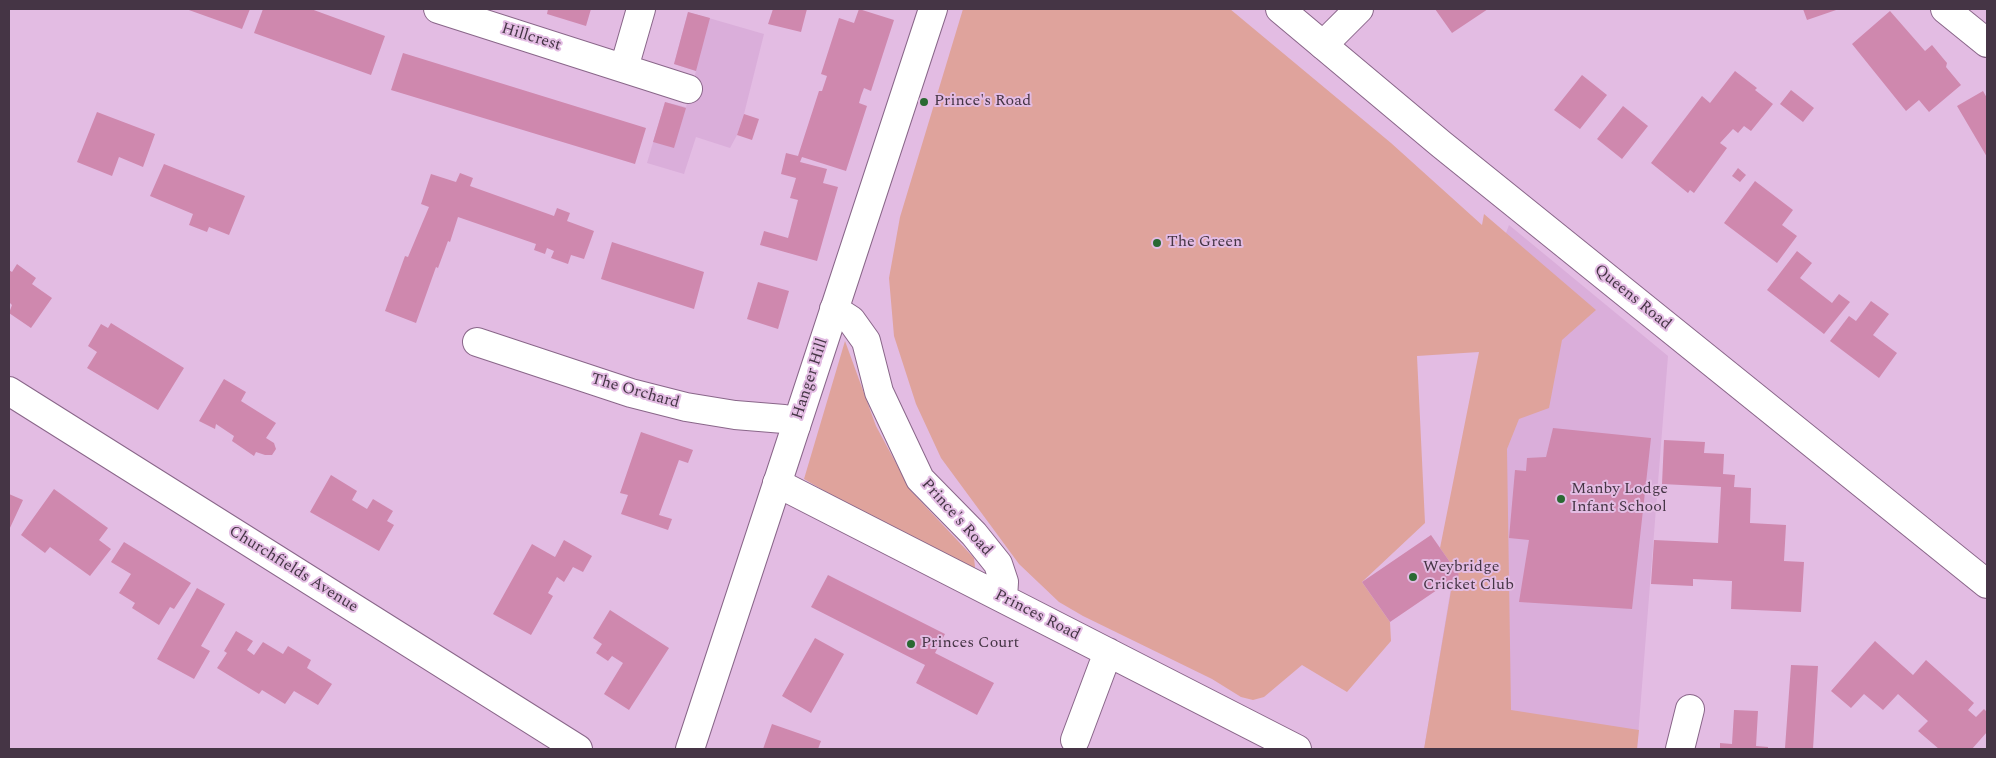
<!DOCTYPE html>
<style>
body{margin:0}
#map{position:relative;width:1996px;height:758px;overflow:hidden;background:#e3bce3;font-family:Spectral,serif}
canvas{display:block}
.frame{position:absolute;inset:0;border:10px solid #453545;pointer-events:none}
</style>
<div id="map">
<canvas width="1996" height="758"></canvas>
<div class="frame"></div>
</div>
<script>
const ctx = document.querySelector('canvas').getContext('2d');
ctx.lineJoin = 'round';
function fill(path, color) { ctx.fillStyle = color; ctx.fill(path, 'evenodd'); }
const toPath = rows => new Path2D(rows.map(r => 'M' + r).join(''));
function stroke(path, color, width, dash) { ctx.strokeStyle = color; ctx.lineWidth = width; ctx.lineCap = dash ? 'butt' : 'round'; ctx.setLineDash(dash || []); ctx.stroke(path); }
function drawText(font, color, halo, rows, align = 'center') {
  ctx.font = font + ' Spectral,serif'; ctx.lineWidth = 4; ctx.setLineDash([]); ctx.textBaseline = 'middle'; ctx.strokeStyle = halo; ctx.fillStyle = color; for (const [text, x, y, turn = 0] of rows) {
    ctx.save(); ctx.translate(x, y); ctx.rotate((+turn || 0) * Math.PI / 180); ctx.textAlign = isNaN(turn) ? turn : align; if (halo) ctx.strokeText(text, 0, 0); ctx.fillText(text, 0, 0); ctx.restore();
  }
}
const built = toPath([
 [688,12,764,34,744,114,737,135,730,148,696,137,684,174,647,163,665,102,686,107,696,71,674,64],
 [1509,225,1668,356,1637,749,1424,749,1479,420,1506,233]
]);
const green = toPath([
 [963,9,1230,9,1391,143,1482,225,1484,214,1596,310,1562,340,1549,408,1519,419,1507,449,1511,710,1639,730,1637,749,1424,749,1453,579,1459,575,1440,548,1479,352,1417,356,1425,523,1362,582,1390,622,1391,641,1347,692,1302,665,1264,697,1253,700,1241,697,1212,679,1083,616,1059,602,1019,564,941,458,916,404,894,336,889,278,900,217],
 [845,341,876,426,911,491,974,558,975,567,971,572,962,572,804,479]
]);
const building = toPath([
 [186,9,250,9,242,29],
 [263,9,311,9,385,36,371,75,254,33],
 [548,9,591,9,586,26,547,14],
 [773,9,807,9,801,32,768,24],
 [859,9,894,20,871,91,864,88,861,96,859,103,867,106,846,171,802,157,800,162,827,169,823,183,838,187,817,261,760,245,764,231,788,238,798,200,790,198,796,178,781,174,786,153,798,156,819,91,822,91,827,76,821,74,839,18,854,23],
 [1435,9,1488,9,1452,33],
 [1803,9,1839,9,1807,20],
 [1890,11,1925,51,1932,45,1947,63,1946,67,1961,85,1929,112,1919,100,1906,111,1852,44],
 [688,12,710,18,696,71,674,64],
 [403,53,646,128,635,164,391,90],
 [1735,71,1757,88,1755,90,1773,104,1751,131,1744,126,1738,133,1733,129,1720,143,1727,148,1694,193,1690,190,1688,193,1651,163,1702,96,1710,103],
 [1582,75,1607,95,1580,129,1554,110],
 [1791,90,1814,108,1803,122,1780,104],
 [1983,91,1987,98,1987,157,1957,106],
 [665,102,686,108,674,148,653,142],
 [1623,106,1648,126,1622,159,1597,139],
 [97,112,155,134,143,167,119,157,112,176,77,162],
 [744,114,759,119,752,140,737,135],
 [164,164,245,196,229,235,209,227,207,232,189,225,193,214,150,196],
 [1738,168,1746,175,1740,182,1732,176],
 [460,173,473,178,470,186,554,216,557,208,570,213,567,221,594,231,584,259,571,255,568,264,551,258,554,251,547,248,545,254,534,250,536,244,458,217,450,242,448,241,438,268,436,267,416,323,385,311,405,256,408,257,429,207,421,204,431,174,456,182],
 [1755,181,1793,210,1782,225,1797,236,1777,263,1724,223],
 [612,242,704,272,694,309,601,279],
 [1797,251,1812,263,1800,278,1832,303,1839,294,1850,302,1824,334,1767,290],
 [17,264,36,278,32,284,52,298,31,328,9,313,12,305,9,302,9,270,12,272],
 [758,282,789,291,778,329,747,319],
 [1871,301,1889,314,1873,335,1897,353,1879,378,1830,341,1849,316,1856,321],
 [111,323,184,368,158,410,87,368,97,352,88,346,101,324,108,328],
 [224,379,246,392,241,401,276,423,266,438,274,443,276,449,272,455,265,455,256,452,254,456,232,441,234,436,216,424,215,429,199,421],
 [1553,428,1651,438,1632,609,1519,602,1529,540,1509,538,1515,470,1526,471,1527,458,1546,457],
 [641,432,693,450,688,463,679,460,659,515,672,519,668,530,621,514,628,495,620,493],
 [1664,440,1705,442,1704,453,1724,454,1723,474,1735,475,1734,487,1751,488,1750,523,1786,525,1784,561,1804,562,1801,612,1731,609,1732,581,1693,579,1693,586,1651,584,1654,540,1718,543,1721,487,1662,484],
 [331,475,357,491,352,500,367,509,373,499,393,511,387,521,394,525,379,551,310,512],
 [54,489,108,528,99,540,111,549,90,576,50,547,45,553,21,535],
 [9,494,23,500,9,530],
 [1431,535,1459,575,1390,622,1362,582],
 [564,540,592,556,583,572,573,567,564,582,557,577,548,593,553,596,531,635,493,614,532,544,555,557],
 [124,542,191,583,174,609,170,607,159,625,132,608,135,603,119,593,131,574,111,562],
 [828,575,945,634,935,653,994,683,977,715,916,683,925,665,811,607],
 [197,588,225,604,201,646,210,651,194,679,157,659],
 [610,610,669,648,629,710,604,694,623,663,612,656,608,661,596,653,602,644,593,638],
 [236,631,253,641,247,650,254,655,263,642,283,654,288,646,311,660,307,668,332,684,318,705,294,691,285,704,262,690,259,694,217,668,227,653,224,651],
 [815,638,844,654,811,713,782,696],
 [1875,641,1913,675,1926,660,1974,703,1968,710,1976,717,1984,709,1987,712,1987,732,1972,749,1939,749,1918,731,1928,721,1898,694,1883,710,1864,694,1851,708,1831,691],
 [1791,665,1818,666,1813,749,1785,748],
 [1734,710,1758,711,1756,746,1768,747,1768,749,1720,749,1720,743,1732,744],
 [772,724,821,741,818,749,763,749]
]);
const street = toPath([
 [438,9,688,89],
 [1945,9,1987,43],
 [1323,45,1359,9],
 [624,68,641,9],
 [834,309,851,320,866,341,879,392,920,479,974,534,998,564,1004,582,1003,598],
 [477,342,631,393,686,407,735,415,784,419,796,426],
 [9,391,578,749],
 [777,483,1297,749],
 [1075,740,1108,652],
 [1680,749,1690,709]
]);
const secondary = toPath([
 [690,749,933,9]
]);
const primary = toPath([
 [1280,9,1441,144,1987,584]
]);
const markers = [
 [924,102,5,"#296932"],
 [1157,243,5,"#296932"],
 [1561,499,5,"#296932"],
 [1413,577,5,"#296932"],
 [911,644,5,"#296932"]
];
const streetNames = [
 ["Hillcrest",531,38,17],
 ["Queens Road",1632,298,39],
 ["Hanger Hill",811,379,-72],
 ["The Orchard",635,392,16],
 ["Prince's Road",956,518,48],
 ["Churchfields Avenue",293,570,32],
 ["Princes Road",1037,616,27]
];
const poiNames = [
 ["Prince's Road",934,102],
 ["The Green",1167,243],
 ["Manby Lodge",1571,490],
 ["Infant School",1571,508],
 ["Weybridge",1423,568],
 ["Cricket Club",1423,586],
 ["Princes Court",921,644]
];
fill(built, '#daaeda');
fill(green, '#dfa39c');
fill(building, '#cf88ae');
stroke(street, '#896689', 30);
stroke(secondary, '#896689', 30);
stroke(primary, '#896689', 30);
stroke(street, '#fff', 28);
stroke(secondary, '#fff', 28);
stroke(primary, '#fff', 28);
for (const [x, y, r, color] of markers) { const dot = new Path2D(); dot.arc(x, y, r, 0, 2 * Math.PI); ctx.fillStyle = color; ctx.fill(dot); stroke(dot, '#e3bce3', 2); }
drawText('16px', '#453545', '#e3bce3', streetNames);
drawText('16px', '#453545', '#e3bce3', poiNames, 'left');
</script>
